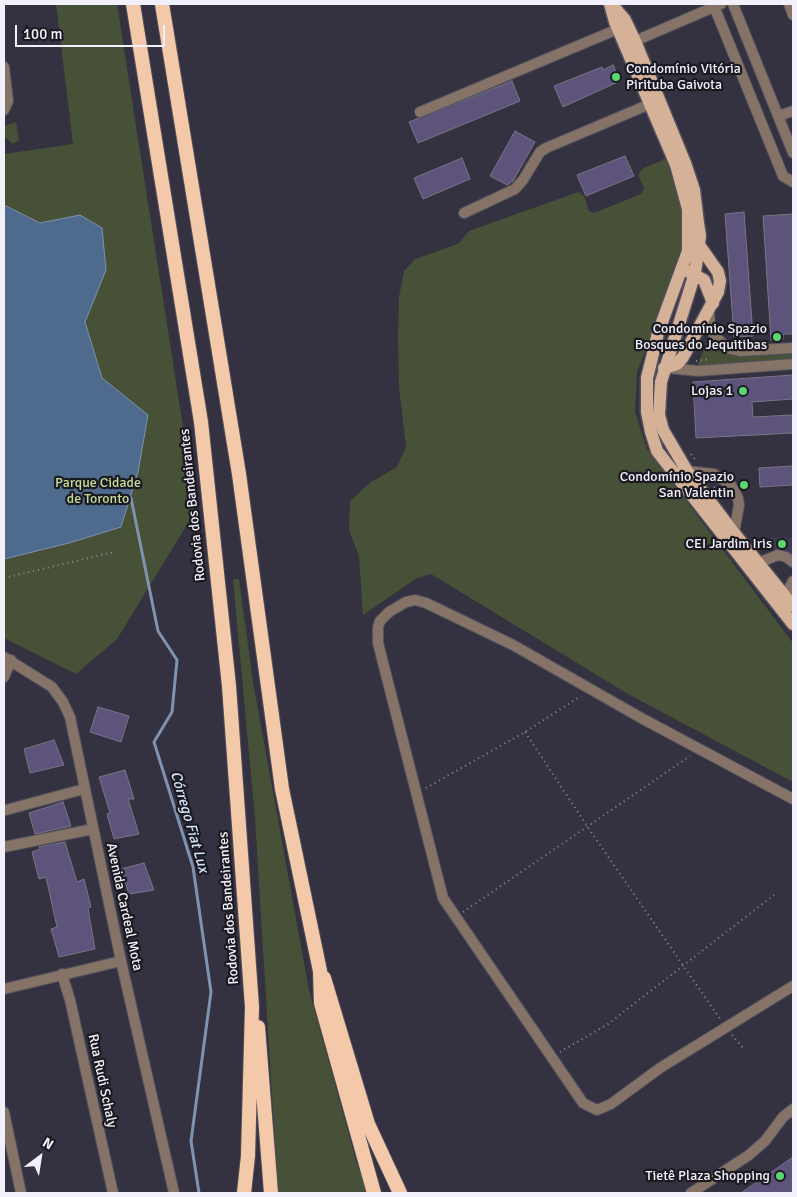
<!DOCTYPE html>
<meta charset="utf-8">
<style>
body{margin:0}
#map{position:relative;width:797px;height:1197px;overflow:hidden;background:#343140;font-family:Signika,sans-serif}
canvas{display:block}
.frame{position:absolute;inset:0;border:5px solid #f2f0fa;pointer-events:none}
.north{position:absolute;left:15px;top:1132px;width:50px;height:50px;-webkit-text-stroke:4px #1c1a21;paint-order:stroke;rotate:31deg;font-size:14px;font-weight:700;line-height:20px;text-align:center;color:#f2f0fa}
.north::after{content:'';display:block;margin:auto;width:18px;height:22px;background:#f2f0fa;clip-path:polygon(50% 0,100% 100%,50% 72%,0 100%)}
.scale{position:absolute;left:15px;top:25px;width:150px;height:22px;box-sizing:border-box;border:2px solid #f2f0fa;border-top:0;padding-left:6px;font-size:15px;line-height:18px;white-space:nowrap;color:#f2f0fa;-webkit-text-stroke:4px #1c1a21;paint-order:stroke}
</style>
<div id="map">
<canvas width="797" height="1197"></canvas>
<div class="frame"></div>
<div class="north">N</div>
<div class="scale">100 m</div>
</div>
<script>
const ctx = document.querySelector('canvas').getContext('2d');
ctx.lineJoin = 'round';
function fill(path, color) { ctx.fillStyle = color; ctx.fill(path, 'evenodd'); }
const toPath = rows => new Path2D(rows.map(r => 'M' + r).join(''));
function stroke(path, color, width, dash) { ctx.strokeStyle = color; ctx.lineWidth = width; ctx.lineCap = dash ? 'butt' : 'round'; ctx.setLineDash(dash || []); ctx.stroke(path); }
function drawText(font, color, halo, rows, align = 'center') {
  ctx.font = font + ' Signika,sans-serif'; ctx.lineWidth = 4.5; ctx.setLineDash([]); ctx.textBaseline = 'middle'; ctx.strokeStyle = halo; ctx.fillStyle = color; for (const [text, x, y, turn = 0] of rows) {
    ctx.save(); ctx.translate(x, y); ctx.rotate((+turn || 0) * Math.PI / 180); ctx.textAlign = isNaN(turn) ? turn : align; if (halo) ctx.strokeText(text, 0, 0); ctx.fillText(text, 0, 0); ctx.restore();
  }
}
const built = toPath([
 [793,537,793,556,786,551,775,550,768,538]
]);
const green = toPath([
 [56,4,117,4,196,510,117,639,76,674,4,638,4,154,73,144],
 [16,122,19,140,13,144,4,136,4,126],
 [667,158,673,164,686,234,680,260,637,372,635,412,647,449,793,643,793,782,628,694,431,574,417,578,363,615,359,556,349,530,350,501,371,482,397,467,406,447,399,387,398,338,399,297,404,271,415,259,458,244,469,231,578,192,584,196,589,211,594,213,641,194,644,188,638,175,642,169],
 [710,335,716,346,730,354,793,351,793,359,697,366],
 [233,579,239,579,253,682,309,990,356,1161,368,1193,278,1193,255,819]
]);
const water = toPath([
 [4,205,40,223,80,215,102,228,106,270,85,322,102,378,148,415,138,472,121,527,69,543,4,559,4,205]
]);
const stream = toPath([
 [131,498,158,631,177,660,172,712,154,742,193,867,211,992,191,1141,199,1193]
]);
const building = toPath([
 [613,65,620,81,563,107,554,86,602,67,603,70,613,65],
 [512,81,520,101,418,143,409,122,512,81],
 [515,131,535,142,513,181,507,185,490,176,515,131],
 [625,156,634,176,586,196,577,175,625,156],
 [462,158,470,179,423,199,414,178,462,158],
 [744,212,753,336,734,337,725,214,744,212],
 [793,214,793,334,783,334,783,339,771,340,763,216,793,214],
 [793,375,793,399,752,402,753,417,793,415,793,433,696,438,693,382,793,375],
 [793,466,793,485,760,487,759,468,793,466],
 [98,707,129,716,121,742,90,732,98,707],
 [54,740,64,765,30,773,24,749,54,740],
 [125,770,134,799,128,799,139,834,114,839,107,814,110,813,99,777,125,770],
 [63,802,71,826,35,834,29,813,63,802],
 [65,842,77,882,84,879,91,907,88,908,95,949,59,957,51,929,57,927,46,877,39,879,32,852,40,849,39,847,65,842],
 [144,863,154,890,129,894,121,869,144,863],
 [793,1157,793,1193,741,1193,793,1157]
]);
const path = toPath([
 [696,361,711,359],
 [691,454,697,462],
 [714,487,720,495],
 [4,578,114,552],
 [525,732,587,826,720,1019],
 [426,788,525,732,581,696],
 [463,912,690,756],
 [732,1035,743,1048],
 [560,1052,608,1024,774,895]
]);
const minor = toPath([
 [733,4,793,153],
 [789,4,793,15],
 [714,6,783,176,793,182],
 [627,40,635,41,721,4],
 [4,67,8,101,4,110],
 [420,112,618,29],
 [778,116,793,111],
 [464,213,515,189,523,180,540,152,546,148,650,104],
 [709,313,710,326,714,335,727,348,741,351,793,348],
 [667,368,698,371,793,364],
 [687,471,714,474,731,485,738,498,739,505,734,533],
 [758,563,778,555,786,557,793,562],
 [785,596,793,581],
 [4,657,52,687,63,702,70,717,121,961,174,1193],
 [4,677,11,660],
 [793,799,643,719,513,645,426,603,415,600,406,602,389,612,380,621,378,627,378,643,443,898,583,1103,597,1110,611,1104,660,1068,793,986],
 [6,810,84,789],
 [4,847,93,829],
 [62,974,70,1000,113,1193],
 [4,989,121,961],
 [4,1112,21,1193],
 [691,1193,749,1155,765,1141,783,1117,793,1109]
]);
const major = toPath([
 [610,4,615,22,676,165,688,209,688,251,658,333,647,378,647,412,651,432,657,451,793,624],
 [613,6,625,20,635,41,685,163,694,190,698,223,700,236,695,273,661,382,659,415,663,430,687,471,734,533,793,606],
 [687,271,704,280,713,303],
 [664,368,677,364,683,357,718,292,720,281,718,272,699,245]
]);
const highway = toPath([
 [133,4,201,422,229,686,252,1007,248,1156,244,1193],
 [162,4,239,474,282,789,320,971,321,1003,374,1193],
 [324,978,368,1124,400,1193],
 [258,1027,271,1193]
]);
const markers = [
 [616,77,5,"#5bd56e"],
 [777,337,5,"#5bd56e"],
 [743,391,5,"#5bd56e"],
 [744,485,5,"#5bd56e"],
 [782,544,5,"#5bd56e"],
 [780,1176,5,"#5bd56e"]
];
const poiNames = [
 ["Condomínio Vitória",626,69,"left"],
 ["Pirituba Gaivota",626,85,"left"],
 ["Condomínio Spazio",767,329],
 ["Bosques do Jequitibas",767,345],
 ["Lojas 1",733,391],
 ["Condomínio Spazio",734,477],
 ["San Valentin",734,493],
 ["CEI Jardim Iris",772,544],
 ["Tietê Plaza Shopping",770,1176]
];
const parkNames = [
 ["Parque Cidade",98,483],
 ["de Toronto",98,499]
];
const streetNames = [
 ["Rodovia dos Bandeirantes",193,505,-96],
 ["Avenida Cardeal Mota",124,907,78],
 ["Rodovia dos Bandeirantes",229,908,-94],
 ["Rua Rudi Schaly",102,1081,78]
];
const waterNames = [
 ["Córrego Fiat Lux",189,822,74]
];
fill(built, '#3e3a4f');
fill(green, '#475137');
fill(water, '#4e6a8d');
stroke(water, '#7f92ae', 1);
stroke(stream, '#7f92ae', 3);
fill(building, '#5d537b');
stroke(building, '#787586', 1);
stroke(minor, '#52505e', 12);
stroke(major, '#52505e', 15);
stroke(highway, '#52505e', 16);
stroke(path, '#908e9a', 2, [1, 4]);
stroke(minor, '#847366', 10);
stroke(major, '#d5b197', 12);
stroke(highway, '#f4c9aa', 14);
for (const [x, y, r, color] of markers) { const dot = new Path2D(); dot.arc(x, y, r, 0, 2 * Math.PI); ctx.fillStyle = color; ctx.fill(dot); stroke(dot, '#1c1a21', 2); }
drawText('14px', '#f2f0fa', '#1c1a21', poiNames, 'right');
drawText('14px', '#c3dd99', '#1c1a21', parkNames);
drawText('14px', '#f2f0fa', '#1c1a21', streetNames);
drawText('italic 15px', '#d0e3fa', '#1c1a21', waterNames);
</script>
